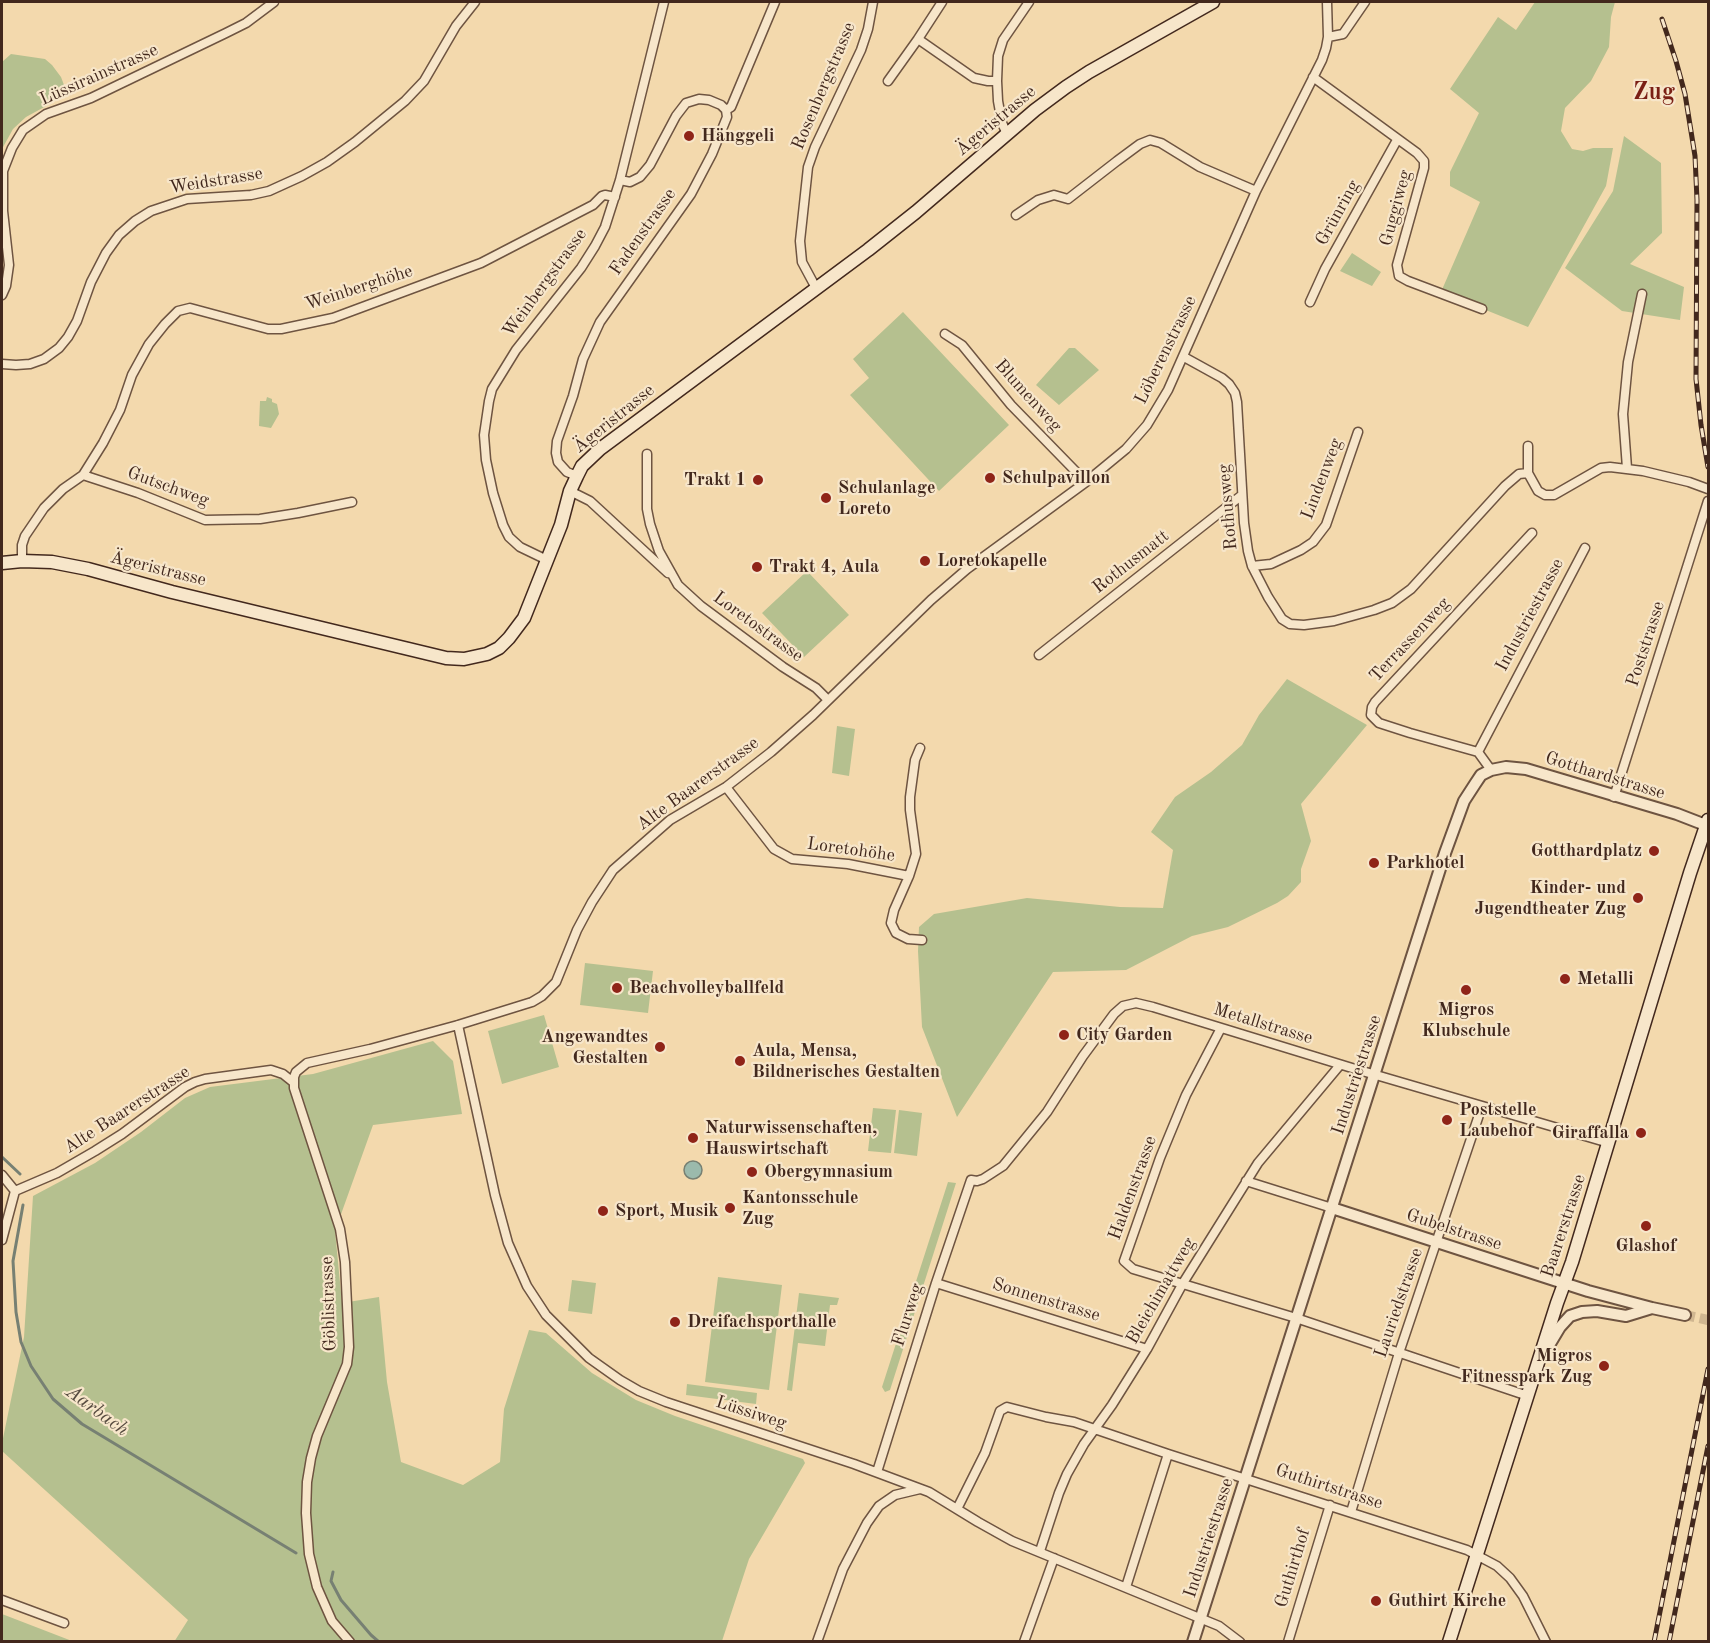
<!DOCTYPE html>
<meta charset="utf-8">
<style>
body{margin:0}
#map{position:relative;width:1710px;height:1643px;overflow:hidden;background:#f3d9ad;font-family:"Old Standard TT",serif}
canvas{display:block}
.frame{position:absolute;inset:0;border:3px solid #42281d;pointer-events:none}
</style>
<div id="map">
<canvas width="1710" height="1643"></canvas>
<div class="frame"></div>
</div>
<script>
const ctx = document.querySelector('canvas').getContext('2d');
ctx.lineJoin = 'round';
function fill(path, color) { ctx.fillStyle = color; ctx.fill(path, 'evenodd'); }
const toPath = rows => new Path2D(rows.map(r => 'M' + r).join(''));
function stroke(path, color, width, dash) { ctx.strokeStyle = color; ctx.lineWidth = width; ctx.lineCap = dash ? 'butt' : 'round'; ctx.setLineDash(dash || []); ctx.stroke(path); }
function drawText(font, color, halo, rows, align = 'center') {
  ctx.font = font + ' "Old Standard TT",serif'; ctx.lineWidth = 4.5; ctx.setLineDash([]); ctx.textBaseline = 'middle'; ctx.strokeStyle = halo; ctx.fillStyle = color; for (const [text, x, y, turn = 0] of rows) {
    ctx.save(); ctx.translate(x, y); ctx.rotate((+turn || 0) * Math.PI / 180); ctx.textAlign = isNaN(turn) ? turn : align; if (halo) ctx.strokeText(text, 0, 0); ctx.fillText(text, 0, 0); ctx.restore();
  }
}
const green = toPath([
 [1535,2,1615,2,1611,17,1609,47,1591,81,1565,108,1561,131,1572,149,1583,151,1593,148,1613,148,1606,186,1528,327,1441,292,1480,202,1450,186,1450,172,1479,113,1450,89,1498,17,1516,30],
 [11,54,45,59,52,65,61,77,67,93,55,98,48,105,26,117,13,129,2,149,2,62],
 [1624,136,1661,163,1662,233,1630,264,1684,287,1680,320,1622,311,1565,268,1613,191],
 [1352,253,1381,272,1372,286,1340,271],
 [903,312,1009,425,939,491,850,395,869,378,853,359],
 [1069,348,1075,348,1099,370,1059,405,1036,385],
 [267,397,272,399,272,402,277,404,279,414,271,428,259,426,260,401,266,401],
 [807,571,849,615,804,657,762,613],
 [1287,679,1367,725,1301,804,1311,841,1301,869,1301,882,1288,896,1277,903,1228,927,1192,936,1126,970,1053,972,957,1117,922,1027,918,951,919,927,934,914,1027,898,1120,907,1163,908,1173,850,1151,832,1175,797,1211,772,1242,745,1259,715],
 [837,726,855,729,849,776,832,773],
 [585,963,653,971,648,1013,580,1005],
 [544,1015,559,1067,502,1084,488,1031],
 [433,1041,453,1061,462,1114,373,1125,335,1231,342,1303,379,1297,387,1382,401,1462,463,1485,500,1462,504,1409,529,1330,546,1333,592,1373,636,1400,675,1416,803,1459,805,1463,749,1559,722,1641,174,1642,188,1620,2,1451,2,1443,24,1337,33,1196,95,1163,141,1132,185,1098,210,1087,313,1074],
 [873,1108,896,1110,891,1153,868,1151],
 [899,1110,922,1113,917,1156,894,1153],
 [948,1182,956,1183,890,1390,885,1392,882,1387],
 [718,1277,782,1285,769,1390,705,1382],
 [572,1280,596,1283,592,1314,568,1311],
 [799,1293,839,1298,837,1305,830,1305,825,1346,798,1343,792,1391,787,1390],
 [687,1384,757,1393,756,1404,686,1395],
 [2,1614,72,1641,2,1641]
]);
const water = toPath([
 '684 1170a9 9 0 1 1 18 0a9 9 0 1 1-18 0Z'
]);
const stream = toPath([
 [2,1157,20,1174],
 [23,1205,13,1261,16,1312,21,1342,31,1366,53,1399,82,1424,296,1553],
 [333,1572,331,1581,341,1600,371,1635,379,1642]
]);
const tertiaryTunnel = toPath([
 [1685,1315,1708,1320]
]);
const minor = toPath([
 [1328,37,1343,34,1365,2],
 [918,39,942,2],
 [1313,77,1417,153,1424,161,1424,168,1397,265,1399,276,1408,281,1482,309],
 [888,81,918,39,974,78,988,81,997,81],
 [1007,134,1002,123,998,101,997,81,998,56,1003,40,1029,2],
 [620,180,630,182,640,177,650,165,676,116,686,103,699,99,709,100,721,105,726,110],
 [1016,215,1038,200,1054,195,1068,199,1117,161,1140,144,1150,140,1161,143,1200,167,1256,191],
 [816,288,802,262,800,241,808,167,815,147,861,50,868,29,873,2],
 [2,295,6,286,9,265,3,211,3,171,12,148,23,130,46,114,91,98,226,33,246,23,274,2],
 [1310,302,1325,269,1397,140],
 [945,334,962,345,1011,405,1086,482],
 [1184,357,1222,378,1229,384,1235,393,1237,402,1244,523,1248,551,1252,566,1268,597,1282,619,1290,624,1304,625,1334,621,1374,610,1392,603,1411,589,1505,486,1519,474,1528,473],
 [2,364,16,365,30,364,44,359,59,348,68,337,77,321,91,282,106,253,119,235,135,221,151,211,187,199,251,195,269,191,302,176,327,162,355,142,405,101,424,81,456,26,475,2],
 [1528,446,1528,473,1538,491,1545,495,1554,495,1601,468,1610,467,1643,471,1689,482,1708,489],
 [647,454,647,509,650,524,659,551,678,585,701,606,783,667,816,688,828,700],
 [1627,468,1623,414,1628,362,1642,294],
 [83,475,138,493,205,520,260,519,298,513,352,502],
 [577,476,567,472,558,462,556,453,557,441,573,396,583,359,600,322,691,194,712,154,727,117,726,110,731,107,775,2],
 [570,491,590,501,668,573],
 [547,560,520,547,509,537,503,525,493,493,486,460,484,435,489,401,492,389,516,350,581,268,595,246,605,227,620,180,664,2],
 [22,561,22,545,25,536,44,508,63,489,83,475,103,443,120,410,132,375,149,344,165,324,178,311,190,308,268,329,281,329,333,318,481,263,593,205,602,196,605,195,615,197],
 [1252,566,1271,564,1301,550,1313,542,1326,525,1358,432],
 [1039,655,1242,495],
 [920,748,915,760,910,797,910,810,916,854,909,876,894,910,891,923,896,933,908,939,922,940],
 [1478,752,1410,733,1379,723,1371,715,1372,707,1375,702,1532,533],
 [1491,770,1478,752,1585,548],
 [726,787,774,849,792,859,848,864,909,876],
 [1614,797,1708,501],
 [458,1025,495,1195,508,1243,527,1286,546,1315,589,1358,620,1380,639,1391,666,1402,854,1464,929,1492,978,1522,1012,1541,1219,1626,1240,1642],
 [1221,1028,1186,1095,1160,1158,1124,1261,1133,1269,1296,1318,1528,1396],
 [2,1175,15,1191],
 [1246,1181,1332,1208],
 [15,1191,57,1173,95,1151,122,1134,185,1087,195,1082,205,1079,271,1070,283,1074,293,1082],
 [2,1240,15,1191],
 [936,1283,1147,1349],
 [877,1472,936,1283,971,1180,977,1181,983,1179,1003,1166,1047,1112,1083,1056,1114,1014,1123,1006,1136,1003,1153,1007,1352,1068,1609,1143],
 [957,1509,985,1453,1000,1411,1007,1407,1046,1417,1074,1422,1168,1454,1467,1550,1497,1566,1510,1578,1523,1596,1546,1642],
 [1351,1512,1399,1353,1482,1106],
 [1040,1551,1059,1493,1067,1474,1084,1444,1112,1405,1147,1349,1183,1283,1258,1163,1340,1065],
 [1126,1587,1168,1454],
 [2,1600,64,1623],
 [350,1642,332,1621,317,1587,309,1554,306,1513,307,1482,311,1458,317,1436,347,1364,349,1347,345,1262,340,1229,294,1088,294,1077,296,1072,307,1063,370,1049,458,1025,532,1002,542,996,556,982,577,930,592,902,613,870,670,820,726,787,771,752,813,715,931,600,967,569,1086,482,1126,449,1147,425,1168,390,1256,191,1322,60,1326,48,1328,37,1327,2],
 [817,1642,843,1569,867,1523,879,1506,895,1495,920,1489],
 [1024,1642,1054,1558],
 [1288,1642,1330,1505]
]);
const tertiary = toPath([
 [1332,1208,1588,1291,1652,1308,1685,1315],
 [1545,1352,1560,1327,1570,1316,1582,1312,1597,1311,1626,1316,1652,1308],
 [1193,1642,1445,853,1464,801,1475,784,1481,775,1491,770,1506,767,1526,769,1677,814,1708,826]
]);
const secondary = toPath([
 [2,563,22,561,52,562,88,569,172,592,446,658,464,659,487,654,499,648,509,638,524,618,561,525,570,491,577,476,582,466,600,449,868,250,916,212,1035,110,1066,87,1089,72,1213,2],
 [1449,1642,1557,1303,1572,1262,1690,873,1708,820]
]);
const rail = toPath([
 [1662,19,1676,61,1685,94,1695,156,1697,200,1696,379,1701,425,1708,467],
 [1654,1642,1708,1369],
 [1669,1642,1708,1446]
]);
const markers = [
 [689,136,6,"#8f2418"],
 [990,478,6,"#8f2418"],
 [758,480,6,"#8f2418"],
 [826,498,6,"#8f2418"],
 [925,561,6,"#8f2418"],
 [757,567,6,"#8f2418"],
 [1654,851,6,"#8f2418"],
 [1374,863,6,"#8f2418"],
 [1638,898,6,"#8f2418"],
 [1565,979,6,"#8f2418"],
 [617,988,6,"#8f2418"],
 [1466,990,6,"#8f2418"],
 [1064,1035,6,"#8f2418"],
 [660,1047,6,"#8f2418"],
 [740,1061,6,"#8f2418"],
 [1447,1120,6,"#8f2418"],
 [1641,1133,6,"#8f2418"],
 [693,1138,6,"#8f2418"],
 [752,1172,6,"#8f2418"],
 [730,1208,6,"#8f2418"],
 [603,1211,6,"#8f2418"],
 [1646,1226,6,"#8f2418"],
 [675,1322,6,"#8f2418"],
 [1604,1366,6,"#8f2418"],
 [1376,1601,6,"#8f2418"]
];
const streetNames = [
 ["Lüssirainstrasse",99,75,-24],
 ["Rosenbergstrasse",824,86,-67],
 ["Ägeristrasse",996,121,-40],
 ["Weidstrasse",216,181,-9],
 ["Guggiweg",1396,208,-75],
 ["Grünring",1338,213,-61],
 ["Fadenstrasse",643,232,-55],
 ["Weinbergstrasse",545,283,-54],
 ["Weinberghöhe",359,288,-18],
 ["Löberenstrasse",1166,350,-64],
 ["Blumenweg",1028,396,48],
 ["Ägeristrasse",614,419,-39],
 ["Lindenweg",1322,479,-69],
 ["Gutschweg",168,487,20],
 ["Rothusweg",1228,507,-95],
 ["Rothusmatt",1131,562,-38],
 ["Ägeristrasse",158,569,14],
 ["Industriestrasse",1530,615,-62],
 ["Loretostrasse",758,627,36],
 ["Terrassenweg",1410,640,-47],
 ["Poststrasse",1646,644,-72],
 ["Gotthardstrasse",1605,776,17],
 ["Alte Baarerstrasse",698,784,-36],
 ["Loretohöhe",851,850,8],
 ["Metallstrasse",1263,1024,17],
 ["Industriestrasse",1357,1075,-72],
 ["Alte Baarerstrasse",127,1110,-33],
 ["Haldenstrasse",1133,1188,-70],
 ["Baarerstrasse",1564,1226,-72],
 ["Gubelstrasse",1454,1230,18],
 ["Bleichimattweg",1161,1291,-60],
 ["Sonnenstrasse",1046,1300,17],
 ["Lauriedstrasse",1399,1303,-71],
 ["Göblistrasse",329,1304,-92],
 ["Flurweg",908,1315,-72],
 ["Lüssiweg",751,1413,18],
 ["Guthirtstrasse",1329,1487,18],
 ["Industriestrasse",1209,1538,-72],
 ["Guthirthof",1293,1568,-73]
];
const poiNames = [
 ["Hänggeli",701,136],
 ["Schulpavillon",1002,478],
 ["Trakt 1",746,480,"right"],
 ["Schulanlage",838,488],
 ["Loreto",838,509],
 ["Loretokapelle",937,561],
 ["Trakt 4, Aula",769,567],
 ["Gotthardplatz",1642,851,"right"],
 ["Parkhotel",1386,863],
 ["Kinder- und",1626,888,"right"],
 ["Jugendtheater Zug",1626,909,"right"],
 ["Metalli",1577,979],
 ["Beachvolleyballfeld",629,988],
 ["Migros",1466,1010,"center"],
 ["Klubschule",1466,1031,"center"],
 ["City Garden",1076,1035],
 ["Angewandtes",648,1037,"right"],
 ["Gestalten",648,1058,"right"],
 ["Aula, Mensa,",752,1051],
 ["Bildnerisches Gestalten",752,1072],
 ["Poststelle",1459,1110],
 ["Laubehof",1459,1131],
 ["Naturwissenschaften,",705,1128],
 ["Hauswirtschaft",705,1149],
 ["Giraffalla",1629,1133,"right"],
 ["Obergymnasium",764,1172],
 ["Kantonsschule",742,1198],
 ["Zug",742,1219],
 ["Sport, Musik",615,1211],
 ["Glashof",1646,1246,"center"],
 ["Dreifachsporthalle",687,1322],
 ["Migros",1592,1356,"right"],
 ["Fitnesspark Zug",1592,1377,"right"],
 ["Guthirt Kirche",1388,1601]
];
const waterNames = [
 ["Aarbach",97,1411,36]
];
const districtNames = [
 ["Zug",1654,93]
];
fill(green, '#b5c08f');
fill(water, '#9bbaac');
stroke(water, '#778073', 1.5);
stroke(stream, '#778073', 3);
stroke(tertiaryTunnel, '#d0b690', 10, [10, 5]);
stroke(minor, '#6e5441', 11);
stroke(tertiary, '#6e5441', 14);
stroke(secondary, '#42281d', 15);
stroke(minor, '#f7e6ca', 8);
stroke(tertiary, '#f7e6ca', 10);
stroke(secondary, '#f7e6ca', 12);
stroke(rail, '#42281d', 5);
stroke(rail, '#f7e6ca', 3, [9]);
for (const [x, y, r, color] of markers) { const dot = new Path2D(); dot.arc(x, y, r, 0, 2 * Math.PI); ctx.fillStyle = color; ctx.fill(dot); stroke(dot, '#f7e6ca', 2); }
drawText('18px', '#42281d', '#f7e6ca', streetNames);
drawText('bold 18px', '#42281d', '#f7e6ca', poiNames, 'left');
drawText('italic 20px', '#584c41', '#f7e6ca', waterNames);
drawText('bold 24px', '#7a1f14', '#f7e6ca', districtNames);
</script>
